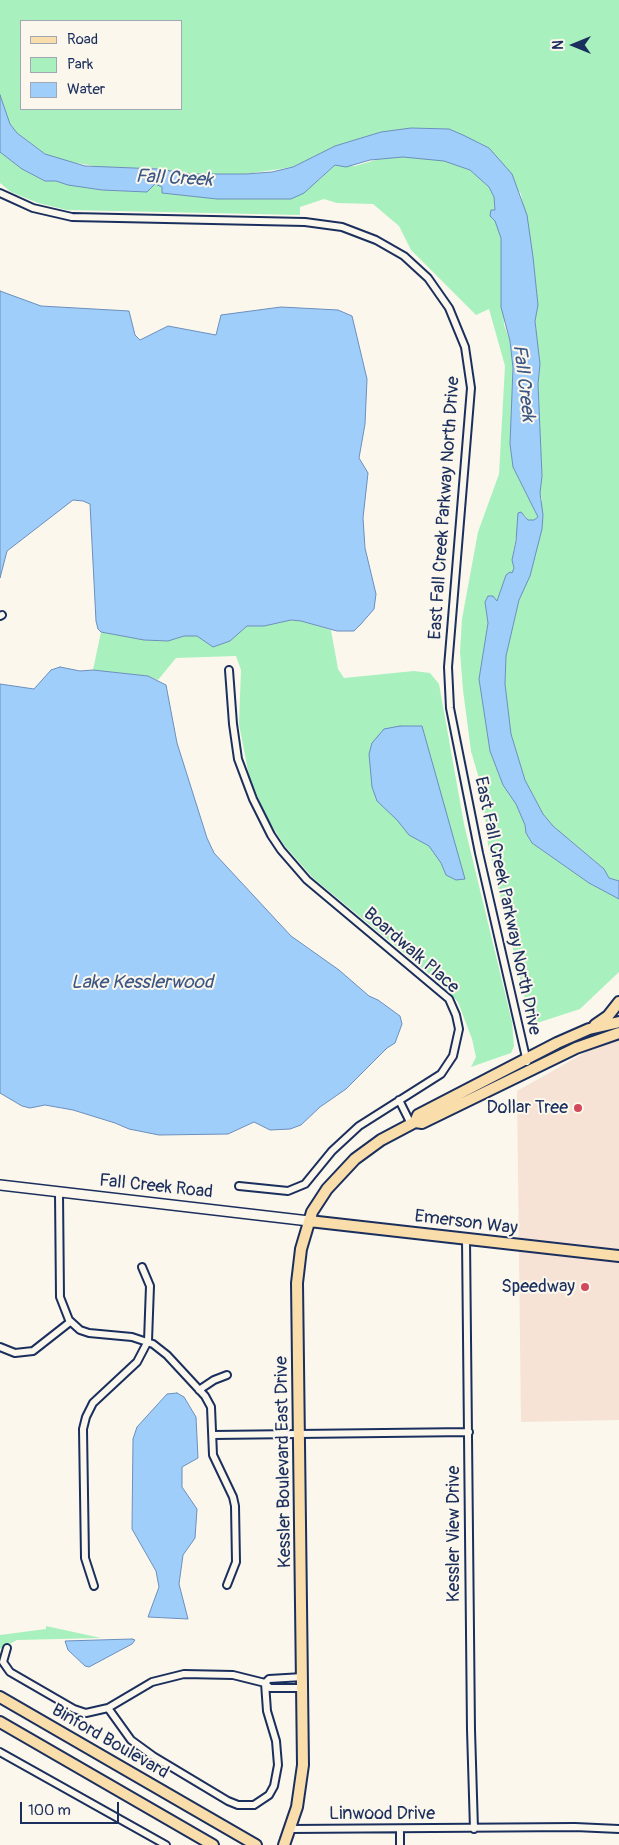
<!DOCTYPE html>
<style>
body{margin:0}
#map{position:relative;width:619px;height:1845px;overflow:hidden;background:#fbf7ec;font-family:Pangolin,sans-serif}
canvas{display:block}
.legend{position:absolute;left:20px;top:20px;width:162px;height:90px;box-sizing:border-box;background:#fbf7ec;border:1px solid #a1a7b3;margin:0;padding:6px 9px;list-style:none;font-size:15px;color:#1b2f5e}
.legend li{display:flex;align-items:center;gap:10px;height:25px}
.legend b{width:25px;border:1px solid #a1a7b3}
.north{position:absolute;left:549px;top:20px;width:50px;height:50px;-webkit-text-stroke:4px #fbf7ec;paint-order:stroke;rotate:270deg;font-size:14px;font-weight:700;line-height:20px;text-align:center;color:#1b2f5e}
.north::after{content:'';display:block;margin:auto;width:18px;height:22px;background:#1b2f5e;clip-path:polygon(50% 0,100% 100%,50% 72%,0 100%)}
.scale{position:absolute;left:20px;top:1802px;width:99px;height:22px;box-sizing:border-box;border:2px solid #1b2f5e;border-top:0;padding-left:6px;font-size:15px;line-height:18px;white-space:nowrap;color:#1b2f5e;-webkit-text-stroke:4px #fbf7ec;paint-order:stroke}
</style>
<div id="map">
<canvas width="619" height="1845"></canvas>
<ul class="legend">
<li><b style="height:6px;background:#f9ddab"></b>Road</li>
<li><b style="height:14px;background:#a8f1be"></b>Park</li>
<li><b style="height:14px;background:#a0cefb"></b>Water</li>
</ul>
<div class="north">N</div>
<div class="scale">100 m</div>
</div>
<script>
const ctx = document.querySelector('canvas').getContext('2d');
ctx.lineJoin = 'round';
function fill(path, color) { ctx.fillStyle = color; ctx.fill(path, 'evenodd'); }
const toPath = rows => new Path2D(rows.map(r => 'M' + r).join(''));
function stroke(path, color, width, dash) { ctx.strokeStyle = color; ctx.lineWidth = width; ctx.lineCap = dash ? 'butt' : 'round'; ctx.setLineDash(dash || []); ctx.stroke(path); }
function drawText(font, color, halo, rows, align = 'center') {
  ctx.font = font + ' Pangolin,sans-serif'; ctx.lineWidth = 4; ctx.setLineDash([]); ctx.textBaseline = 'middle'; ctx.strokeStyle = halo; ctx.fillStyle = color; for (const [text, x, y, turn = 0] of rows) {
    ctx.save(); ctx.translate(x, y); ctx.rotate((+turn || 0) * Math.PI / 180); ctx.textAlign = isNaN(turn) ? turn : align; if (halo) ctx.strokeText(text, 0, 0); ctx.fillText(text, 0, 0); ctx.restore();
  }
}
const built = toPath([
 [619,1039,619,1420,521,1422,517,1091,586,1052]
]);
const green = toPath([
 [0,0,619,0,619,881,609,878,604,869,553,826,543,814,525,780,511,734,505,684,506,656,519,600,533,564,542,499,540,493,542,476,538,384,540,364,535,321,538,304,533,257,521,194,489,148,449,129,411,128,381,132,335,146,293,167,246,174,192,174,158,169,100,167,65,161,45,154,17,133,10,124,0,95],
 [21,21,181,21,181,109,21,109],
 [0,152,22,169,45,181,56,181,68,185,102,190,147,192,155,184,162,187,163,193,217,199,238,198,319,180,335,165,355,166,386,157,422,157,444,161,470,170,489,187,494,197,495,211,490,216,495,221,501,238,504,325,510,341,513,368,510,444,513,467,538,517,534,520,528,520,525,515,517,517,518,525,512,560,514,568,512,574,506,575,497,601,488,596,485,602,488,623,479,679,490,751,503,785,516,804,525,825,526,833,532,843,589,883,619,899,619,972,580,1009,537,1023,530,1020,488,845,482,789,471,751,463,690,460,652,462,619,478,532,499,474,505,366,489,309,476,315,411,250,399,226,373,204,337,203,324,199,300,207,300,215,67,210,38,203,11,192,0,183],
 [291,620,301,621,331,630,338,669,344,678,414,671,430,673,439,684,464,824,512,1022,514,1046,511,1053,471,1067,476,1057,472,1039,458,1002,438,981,313,878,284,845,267,818,249,776,239,724,241,670,236,656,176,658,158,680,148,676,93,670,101,632,144,640,168,641,184,636,197,636,213,647,230,641,247,626,264,626],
 [46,1626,101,1638,17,1640,0,1649,0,1635,46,1629]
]);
const water = toPath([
 [0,95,10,124,17,133,45,154,85,166,158,169,192,174,246,174,272,172,293,167,335,146,381,132,411,128,449,129,463,135,489,148,512,174,527,215,533,257,538,305,535,321,540,364,538,384,542,476,540,493,543,515,542,529,530,576,519,600,506,656,505,684,511,734,525,780,543,814,553,826,604,869,609,878,619,881,619,899,589,883,532,843,526,833,525,825,516,804,503,785,490,751,479,679,488,623,485,602,488,596,493,596,497,601,506,575,510,572,512,573,514,568,512,560,516,541,518,513,521,512,528,520,534,520,538,517,513,467,510,444,513,368,510,341,501,307,501,238,495,221,490,216,491,210,495,210,494,197,489,187,470,170,444,161,403,157,370,160,346,167,335,165,304,193,291,199,217,199,162,193,162,187,155,184,147,192,102,190,68,185,56,181,45,181,22,169,0,152,0,95],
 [0,291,41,306,129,311,135,335,140,340,168,326,216,335,221,315,281,307,338,310,352,316,367,379,365,424,359,458,368,473,363,518,365,548,376,594,374,609,361,624,354,631,337,631,301,621,291,620,264,626,247,626,230,641,213,647,197,636,184,636,168,641,144,640,101,632,98,629,96,621,90,504,83,501,73,500,7,551,0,578,0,291],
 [60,667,80,671,93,670,148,676,166,685,177,743,207,838,214,853,291,936,339,970,369,996,378,1000,400,1016,402,1024,395,1043,387,1048,346,1089,320,1107,301,1125,290,1129,270,1130,254,1122,228,1134,159,1135,129,1129,115,1123,73,1110,45,1105,30,1108,22,1106,0,1093,0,684,34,689,51,670,60,667],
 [400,726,422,726,465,879,456,880,446,875,441,863,429,846,409,835,397,820,377,801,372,787,369,754,372,743,384,729,400,726],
 [177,1393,184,1397,196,1417,198,1458,182,1467,182,1487,197,1509,195,1538,183,1555,179,1584,188,1619,148,1617,159,1587,156,1571,132,1529,133,1439,137,1427,167,1394,177,1393],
 [132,1639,135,1640,132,1644,89,1667,85,1666,68,1650,65,1641,132,1639]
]);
const minor = toPath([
 [0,193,33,208,72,217,305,222,342,227,376,240,404,256,428,278,449,308,465,347,471,388,448,667,450,708,479,853,527,1062],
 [0,616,2,615],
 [229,670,233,724,238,759,253,799,271,835,281,850,307,880,449,999,456,1015,459,1029,453,1056,441,1074,359,1126,332,1151,305,1184,288,1191,239,1186],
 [399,1100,411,1124],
 [59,1193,60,1297,69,1320,80,1330,89,1333,132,1337,153,1344,167,1355,205,1396,211,1407,213,1455,233,1497,235,1506,236,1562,227,1585],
 [466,1239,471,1730,474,1829],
 [0,1347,15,1353,33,1351,70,1322],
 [199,1390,214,1380,227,1375],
 [213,1435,469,1432],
 [94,1586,85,1558,83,1429,86,1417,93,1403,137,1362,148,1341,150,1286,142,1267],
 [7,1648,3,1662,10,1672,74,1709,86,1713,108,1708,152,1682,184,1674,233,1675,265,1683,270,1688,303,1688],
 [265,1683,269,1679,303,1677],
 [108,1708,131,1740,153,1756,228,1801,238,1805,254,1805,269,1795,274,1786,278,1765,276,1741,267,1711,265,1683],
 [0,1752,166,1845],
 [290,1829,575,1827,619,1829],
 [400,1845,400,1829]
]);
const secondary = toPath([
 [0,1185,309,1221]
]);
const primary = toPath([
 [595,1025,608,1016,619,1002],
 [415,1122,422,1123,576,1048,619,1033],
 [309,1221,619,1256],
 [0,1697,256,1845],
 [0,1722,213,1845],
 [284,1845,297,1807,303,1765,297,1283,301,1249,312,1212,327,1189,355,1159,381,1140,415,1122,418,1115,557,1043,589,1029,619,1022]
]);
const markers = [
 [578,1108,5,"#d1495b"],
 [585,1287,5,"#d1495b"]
];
const streetNames = [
 ["East Fall Creek Parkway North Drive",445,508,-86],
 ["East Fall Creek Parkway North Drive",507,906,78],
 ["Boardwalk Place",411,951,41],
 ["Fall Creek Road",156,1187,6],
 ["Emerson Way",466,1223,7],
 ["Kessler Boulevard East Drive",284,1462,-91],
 ["Kessler View Drive",454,1534,-90],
 ["Binford Boulevard",110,1742,30],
 ["Linwood Drive",382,1814]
];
const poiNames = [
 ["Dollar Tree",568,1108],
 ["Speedway",575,1287]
];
const waterNames = [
 ["Fall Creek",174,179,3],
 ["Fall Creek",523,383,83],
 ["Lake Kesslerwood",142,983]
];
fill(built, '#f6e3d5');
fill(green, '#a8f1be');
fill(water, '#a0cefb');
stroke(water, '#6b8ebc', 1);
stroke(minor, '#1b2f5e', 10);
stroke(secondary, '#1b2f5e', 12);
stroke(primary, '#1b2f5e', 14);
stroke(minor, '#fbf7ec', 6);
stroke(secondary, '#fbf7ec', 9);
stroke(primary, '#f9ddab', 10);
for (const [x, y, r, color] of markers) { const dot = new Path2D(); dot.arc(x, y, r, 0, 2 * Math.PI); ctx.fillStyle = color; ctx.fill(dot); stroke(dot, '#fbf7ec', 2); }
drawText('18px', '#1b2f5e', '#fbf7ec', streetNames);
drawText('18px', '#1b2f5e', '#fbf7ec', poiNames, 'right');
drawText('italic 19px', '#3c5785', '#fbf7ec', waterNames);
</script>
